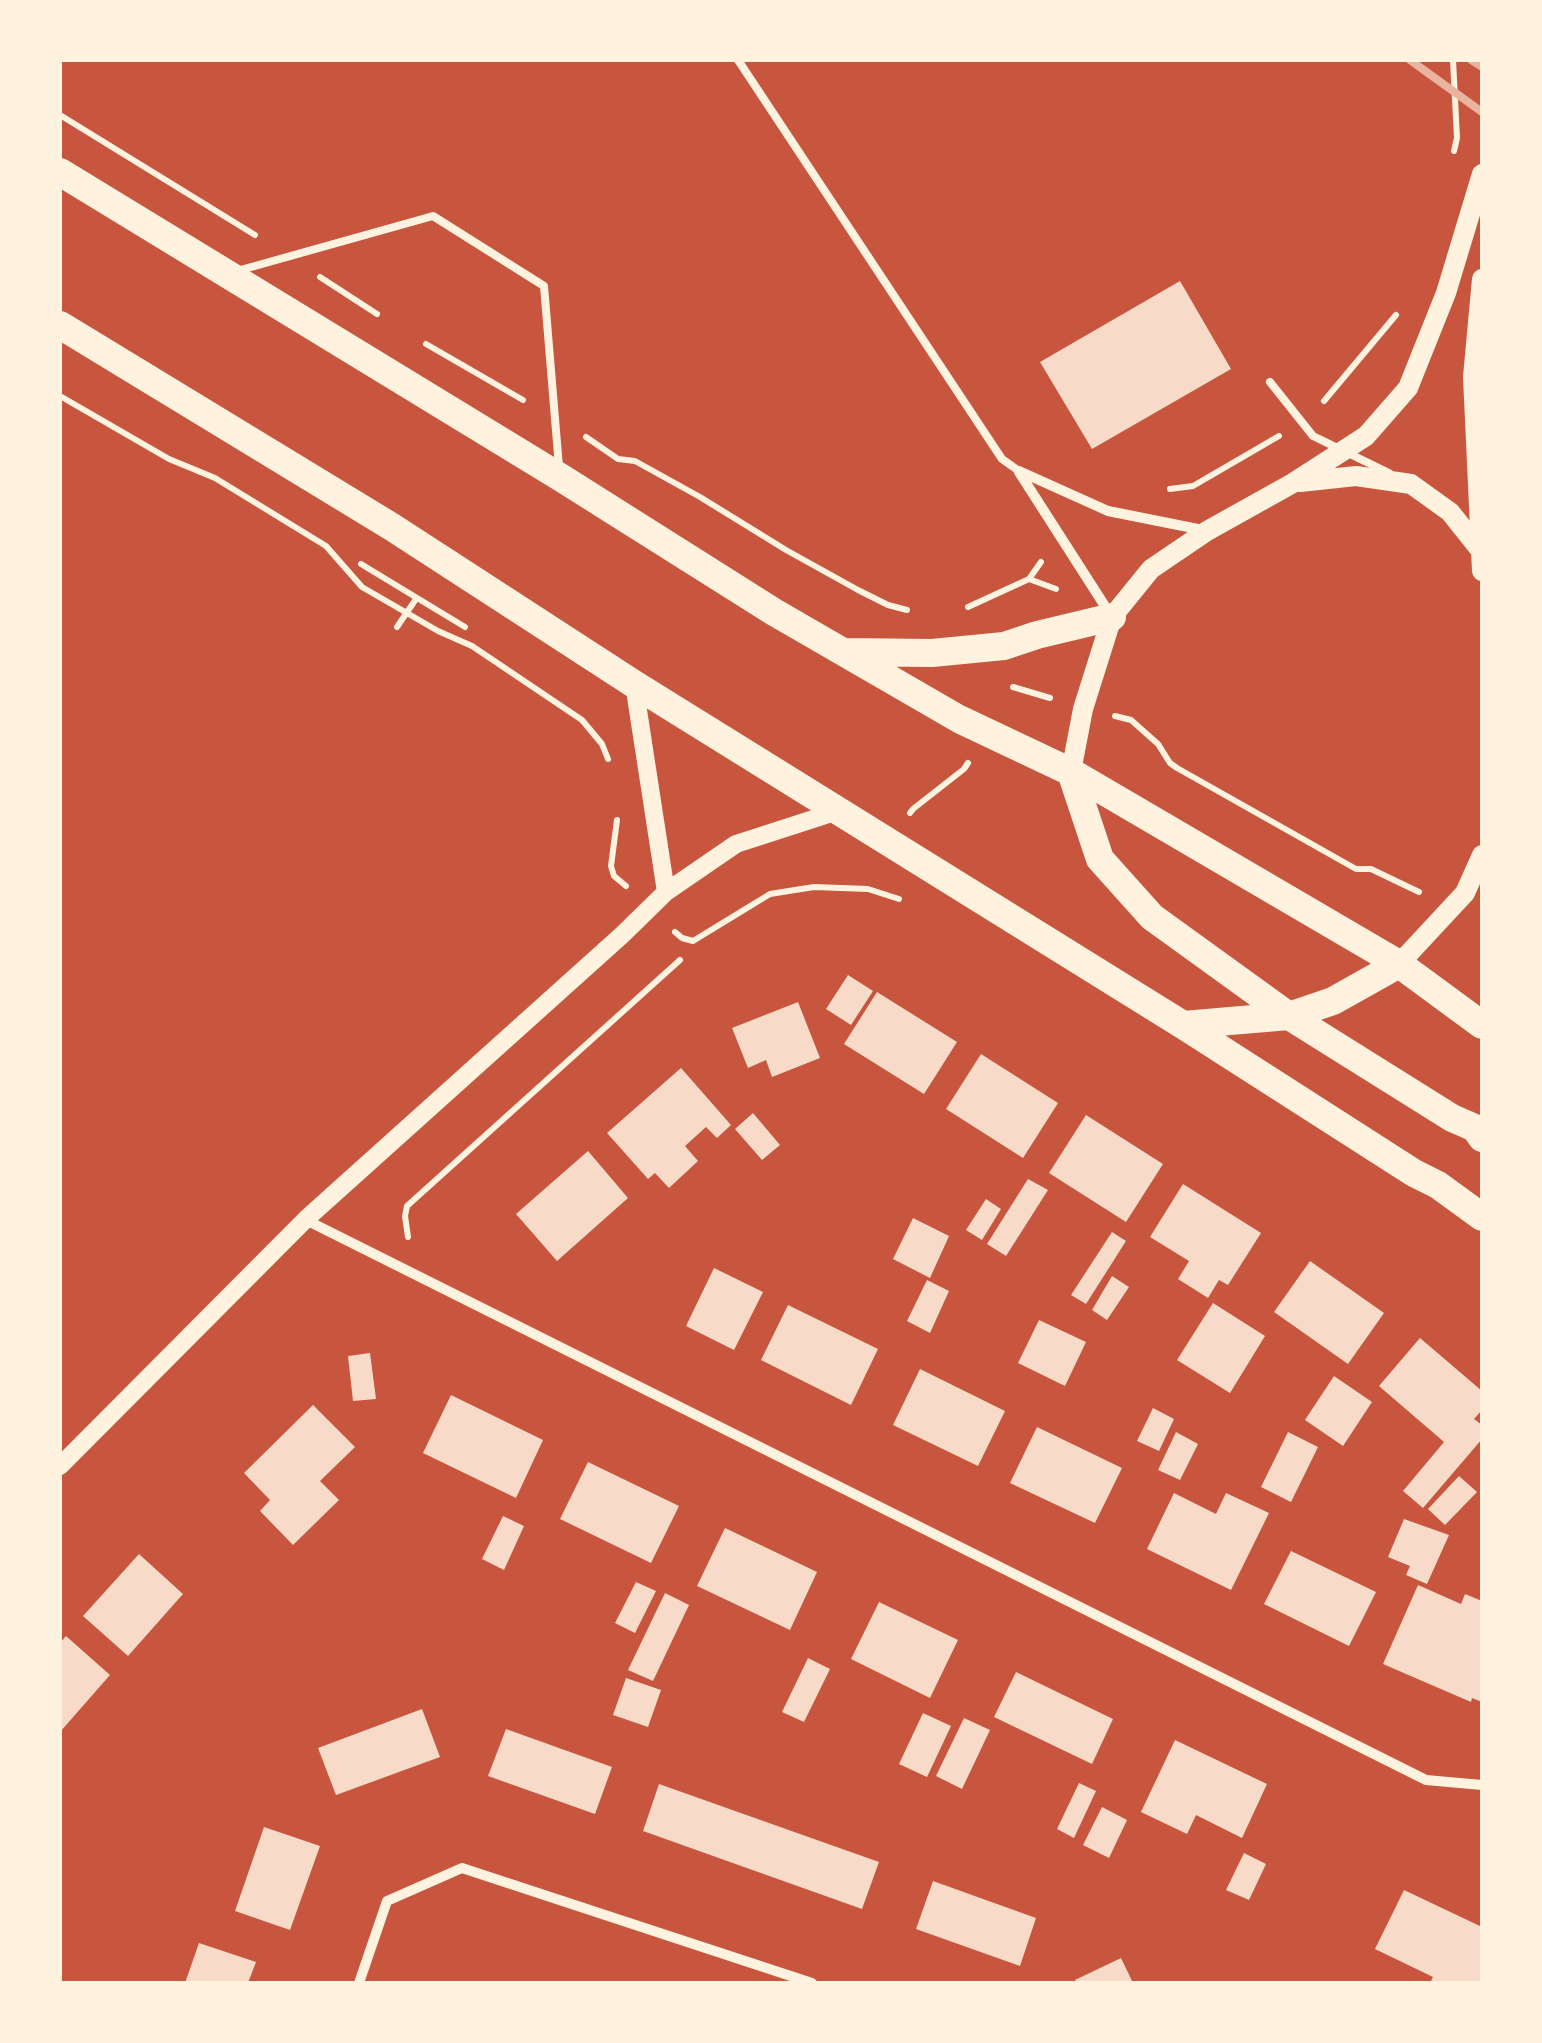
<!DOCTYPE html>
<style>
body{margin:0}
#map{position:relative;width:1542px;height:2043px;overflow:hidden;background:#c8553d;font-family:Overpass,sans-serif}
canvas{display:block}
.frame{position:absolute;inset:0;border:62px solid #fff3e0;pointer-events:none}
</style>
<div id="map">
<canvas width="1542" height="2043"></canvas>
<div class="frame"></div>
</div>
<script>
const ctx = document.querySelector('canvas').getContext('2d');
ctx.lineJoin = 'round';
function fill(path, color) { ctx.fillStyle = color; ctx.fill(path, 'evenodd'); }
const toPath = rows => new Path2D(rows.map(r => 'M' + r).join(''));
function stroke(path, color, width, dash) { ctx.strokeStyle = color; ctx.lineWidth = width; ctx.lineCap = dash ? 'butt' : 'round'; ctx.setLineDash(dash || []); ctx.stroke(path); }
const building = toPath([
 [1180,281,1231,369,1092,449,1040,362],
 [848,975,873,991,851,1025,826,1009],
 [877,992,957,1042,924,1094,844,1044],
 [798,1002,820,1058,772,1077,766,1060,748,1068,732,1028],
 [981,1054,1058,1103,1023,1158,946,1109],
 [681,1068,731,1125,717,1138,706,1127,685,1146,698,1161,669,1188,655,1173,648,1179,607,1133],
 [753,1113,780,1145,762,1160,735,1129],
 [1086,1115,1163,1164,1126,1222,1049,1173],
 [588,1151,628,1198,557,1261,516,1214],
 [1028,1179,1048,1190,1006,1256,987,1244],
 [1183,1184,1261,1233,1228,1285,1219,1280,1208,1298,1178,1279,1189,1261,1150,1237],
 [986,1199,1001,1209,982,1240,966,1230],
 [913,1218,949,1236,930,1278,893,1259],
 [1112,1232,1126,1241,1086,1304,1071,1295],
 [1310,1261,1384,1313,1348,1364,1274,1312],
 [714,1268,763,1292,734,1350,686,1326],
 [1112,1276,1129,1287,1107,1320,1092,1310],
 [927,1280,949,1291,930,1333,907,1321],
 [1213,1303,1265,1336,1230,1393,1177,1360],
 [788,1305,878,1349,851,1405,761,1360],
 [1039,1320,1086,1342,1065,1386,1018,1363],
 [1420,1338,1482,1391,1482,1410,1474,1419,1482,1425,1482,1439,1423,1508,1403,1491,1444,1442,1379,1386],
 [370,1353,376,1399,353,1401,348,1356],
 [920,1369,1005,1411,978,1466,893,1425],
 [1334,1376,1372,1402,1343,1446,1305,1420],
 [451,1395,543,1440,516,1498,423,1453],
 [313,1405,355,1447,320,1481,339,1500,293,1545,260,1511,270,1500,244,1473],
 [1153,1408,1174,1419,1159,1451,1137,1441],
 [1037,1427,1122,1468,1095,1523,1010,1483],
 [1176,1432,1198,1444,1180,1480,1158,1470],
 [1288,1432,1318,1447,1291,1502,1261,1487],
 [588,1462,679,1506,651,1563,560,1519],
 [1459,1476,1477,1492,1445,1525,1428,1509],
 [1174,1493,1216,1514,1226,1493,1269,1513,1231,1590,1147,1549],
 [503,1516,524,1526,504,1570,482,1559],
 [1404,1519,1449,1535,1427,1584,1406,1575,1410,1566,1388,1557],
 [725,1528,817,1572,790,1630,697,1586],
 [1291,1551,1376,1592,1349,1646,1264,1604],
 [139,1554,183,1594,128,1656,83,1616],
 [636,1582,656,1591,635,1633,615,1623],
 [1418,1585,1461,1604,1465,1594,1482,1601,1482,1702,1472,1698,1471,1702,1383,1664],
 [665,1593,689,1605,653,1681,628,1670],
 [879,1602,958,1640,930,1698,851,1659],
 [66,1636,110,1675,60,1732,60,1643],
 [808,1658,830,1669,804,1722,782,1712],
 [1016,1672,1113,1719,1092,1764,994,1717],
 [626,1678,661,1690,648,1727,613,1715],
 [422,1709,440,1757,336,1795,318,1748],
 [923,1713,951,1726,927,1777,899,1764],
 [964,1718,990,1730,962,1789,936,1776],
 [506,1729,612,1767,595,1814,488,1776],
 [1175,1740,1267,1784,1242,1838,1196,1815,1187,1834,1141,1812],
 [1079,1783,1096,1791,1074,1838,1057,1829],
 [659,1784,879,1862,862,1909,643,1831],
 [1102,1807,1127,1820,1109,1858,1083,1845],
 [264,1827,320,1846,290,1930,235,1911],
 [1244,1853,1266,1864,1249,1900,1226,1890],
 [933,1881,1036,1918,1020,1966,916,1929],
 [1404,1890,1482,1927,1482,1983,1430,1983,1433,1977,1375,1949],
 [199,1943,256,1962,248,1983,185,1983],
 [1121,1958,1133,1983,1076,1983,1075,1980]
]);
const path = toPath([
 [1453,60,1457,138,1454,151],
 [60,115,255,235],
 [320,277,377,314],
 [426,344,523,400],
 [60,396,169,459,215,478,326,546,362,587,438,631,472,646,582,720,602,744,608,759],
 [1324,401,1396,315],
 [586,437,618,459,635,461,700,497,786,550,858,590,888,605,907,610],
 [1170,489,1193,486,1279,436],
 [361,564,465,627],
 [1029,579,1056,589],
 [968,607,1029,579,1041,562],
 [397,627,416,599],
 [1013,687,1050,698],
 [1115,716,1131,720,1158,744,1170,763,1177,768,1356,869,1371,869,1419,892],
 [910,813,913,809,964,769,968,763],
 [617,820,611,866,614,876,626,886],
 [675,932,682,938,693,941,770,894,814,887,868,889,899,899],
 [408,1237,405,1216,407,1206,680,960]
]);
const service = toPath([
 [738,60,1002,459,1019,471],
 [237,271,433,216,544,286,559,467],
 [1270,382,1313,436,1389,473]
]);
const minor = toPath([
 [1019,471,1108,511,1203,530],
 [1019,472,1110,614],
 [306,1220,1426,1780,1482,1785],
 [359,1983,387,1901,462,1868,812,1983]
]);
const tertiary = toPath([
 [634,684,666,892],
 [60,1466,306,1219,622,935,666,892,736,844,838,811]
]);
const secondary = toPath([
 [1482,279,1473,377,1482,571],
 [1300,482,1356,476,1411,484,1450,512,1482,552],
 [1071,772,1083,709,1112,617,1151,569,1207,531,1293,483,1366,436,1408,388,1446,293,1482,174],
 [1399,964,1465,893,1482,855]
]);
const trunk = toPath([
 [60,172,560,477,774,612,959,719,1071,772,1399,964,1482,1025],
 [60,325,392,527,634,684,1183,1025,1414,1173,1438,1185,1482,1217],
 [845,652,932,653,1004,646,1037,635,1112,617],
 [1071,772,1100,859,1152,917,1289,1016,1452,1118,1475,1128,1482,1138],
 [1183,1025,1289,1016,1333,1001,1399,964]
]);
const rail = toPath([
 [1410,60,1482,112],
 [1471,60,1482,67]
]);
fill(building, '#f7dbc8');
stroke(path, '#fff3e0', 6);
stroke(service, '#fff3e0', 8);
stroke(minor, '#fff3e0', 10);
stroke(tertiary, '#fff3e0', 18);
stroke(secondary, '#fff3e0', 20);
stroke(trunk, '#fff3e0', 28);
stroke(rail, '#e9b49f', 8);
</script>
